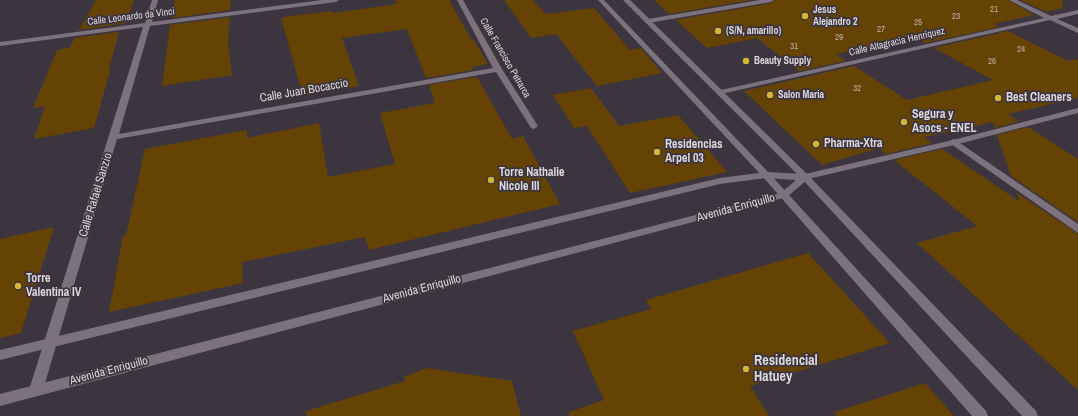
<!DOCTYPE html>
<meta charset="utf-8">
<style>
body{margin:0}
canvas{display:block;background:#3c343e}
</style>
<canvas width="1078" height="416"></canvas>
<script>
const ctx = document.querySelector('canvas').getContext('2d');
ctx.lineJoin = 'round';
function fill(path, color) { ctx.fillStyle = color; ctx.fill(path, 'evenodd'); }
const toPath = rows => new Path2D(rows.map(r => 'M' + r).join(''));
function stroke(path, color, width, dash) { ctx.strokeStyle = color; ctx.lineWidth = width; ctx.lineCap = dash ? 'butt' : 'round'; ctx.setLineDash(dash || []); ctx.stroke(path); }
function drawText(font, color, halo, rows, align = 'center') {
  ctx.font = font + ' "Archivo Narrow",sans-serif'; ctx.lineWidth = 3.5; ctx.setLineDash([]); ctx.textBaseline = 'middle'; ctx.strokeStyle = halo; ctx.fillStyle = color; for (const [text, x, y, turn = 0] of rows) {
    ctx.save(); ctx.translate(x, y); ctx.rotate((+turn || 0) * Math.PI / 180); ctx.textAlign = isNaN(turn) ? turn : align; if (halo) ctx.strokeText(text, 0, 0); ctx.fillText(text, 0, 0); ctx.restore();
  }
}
const building = toPath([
 [96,0,134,0,126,23,79,30],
 [175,0,231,0,230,10,171,18],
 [395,0,449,0,471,39,473,39,488,64,472,67,473,70,426,78,407,29,342,38,359,86,303,96,281,18,290,16,332,11,333,13,397,4],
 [504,0,533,0,546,14,594,8,630,50,641,48,662,73,597,86,556,34,531,38],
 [654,0,751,0,669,14],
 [775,0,1008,0,1034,15,994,24,999,27,925,43,915,38,836,54,846,61,799,71,757,38,707,48,676,20,771,3],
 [1021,0,1062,0,1063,8,1046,12],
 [230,17,228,42,232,75,162,86,170,25],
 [1008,31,1068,61,1078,59,1078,98,1008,114,1019,121,995,128,993,122,924,137,932,143,886,154,879,148,822,165,744,91,854,66,907,100,993,80,934,48],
 [119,32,109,69,111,68,94,128,34,139,45,106,33,108,57,50,69,48,75,38],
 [477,77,512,139,523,136,560,204,369,250,365,237,242,262,243,283,109,312,123,236,126,235,145,149,247,130,247,138,319,123,328,177,395,164,380,113,435,103,429,85],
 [591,88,619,126,678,115,727,172,630,193,587,126,574,128,553,95],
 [1028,127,1078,159,1078,222,1011,176,997,135],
 [942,149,1020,202,1016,192,1078,234,1078,390,917,243,977,226,894,160],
 [54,227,21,333,0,338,0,239],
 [808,253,890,343,750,386,769,416,569,416,569,412,604,400,573,331,651,309,646,300],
 [427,368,512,381,521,416,307,416,306,411,405,381,404,377],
 [925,383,954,416,836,416,835,412]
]);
const minor = toPath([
 [152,0,158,0,152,22,322,0,339,0,336,2,150,26,119,134,493,68,457,0,463,0,502,69,538,126,534,129,531,128,496,72,117,139,43,390,41,394,36,396,31,394,29,390,143,27,0,46,0,42,145,23,152,0],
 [760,0,774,0,771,2,648,23,645,21,648,19,760,0],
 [1009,0,1017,0,1051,16,1078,10,1078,14,1057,19,1078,28,1078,33,1050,20,721,94,717,92,721,90,1044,18,1009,0],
 [954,139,1078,224,1078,233,951,144,950,142,951,140,954,139]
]);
const tertiary = toPath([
 [598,0,604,0,769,173,986,411,988,416,972,416,763,177,598,0],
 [623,0,630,0,808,175,1036,411,1038,416,1022,416,802,179,623,0]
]);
const secondary = toPath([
 [1078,108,1078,113,954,145,808,179,787,197,0,406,0,394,781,193,796,180,766,178,720,184,0,360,0,350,720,178,766,172,805,174,953,140,1078,108]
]);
const markers = [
 [805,16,4,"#d4b635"],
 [718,31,4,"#d4b635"],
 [746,61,4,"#d4b635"],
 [770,95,4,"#d4b635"],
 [998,98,4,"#d4b635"],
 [904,122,4,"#d4b635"],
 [816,144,4,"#d4b635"],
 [657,152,4,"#d4b635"],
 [491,180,4,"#d4b635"],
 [18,286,4,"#d4b635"],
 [746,369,4,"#d4b635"]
];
const farNumbernames = [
 ["21",994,10],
 ["23",956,17],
 ["25",918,23],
 ["27",881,30],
 ["29",839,38],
 ["31",794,47],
 ["24",1021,50],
 ["26",992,62],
 ["32",857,89]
];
const farPoinames = [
 ["Jesus",813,10],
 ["Alejandro 2",813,22],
 ["(S/N, amarillo)",726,31],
 ["Beauty Supply",754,61],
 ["Salon Maria",778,95]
];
const farStreetnames = [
 ["Calle Leonardo da Vinci",131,17,-7],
 ["Calle Altagracia Henríquez",897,42,-13],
 ["Calle Francisco Petrarca",505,58,60]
];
const streetNames = [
 ["Calle Juan Bocaccio",304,91,-10],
 ["Calle Rafael Sanzio",96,195,-73],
 ["Avenida Enriquillo",736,208,-15],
 ["Avenida Enriquillo",422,289,-15],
 ["Avenida Enriquillo",109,371,-15]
];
const poiNames = [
 ["Best Cleaners",1006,98],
 ["Segura y",912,115],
 ["Asocs - ENEL",912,129],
 ["Pharma-Xtra",824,144],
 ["Residencias",665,145],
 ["Arpel 03",665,159],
 ["Torre Nathalie",499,173],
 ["Nicole III",499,187],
 ["Torre",26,279],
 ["Valentina IV",26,293]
];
const nearPoinames = [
 ["Residencial",754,361],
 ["Hatuey",754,377]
];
fill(building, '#654305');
fill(minor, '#7b727d');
fill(tertiary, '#7b727d');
fill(secondary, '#7b727d');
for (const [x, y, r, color] of markers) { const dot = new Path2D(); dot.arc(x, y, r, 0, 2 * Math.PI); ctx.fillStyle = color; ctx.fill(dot); stroke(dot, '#3c343e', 1.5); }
drawText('9px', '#bfb3a8', null, farNumbernames);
drawText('bold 10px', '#ddd8de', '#3c343e', farPoinames, 'left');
drawText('10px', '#ddd8de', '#3c343e', farStreetnames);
drawText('12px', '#ddd8de', '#3c343e', streetNames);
drawText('bold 12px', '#ddd8de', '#3c343e', poiNames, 'left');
drawText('bold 14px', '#ddd8de', '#3c343e', nearPoinames, 'left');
</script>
